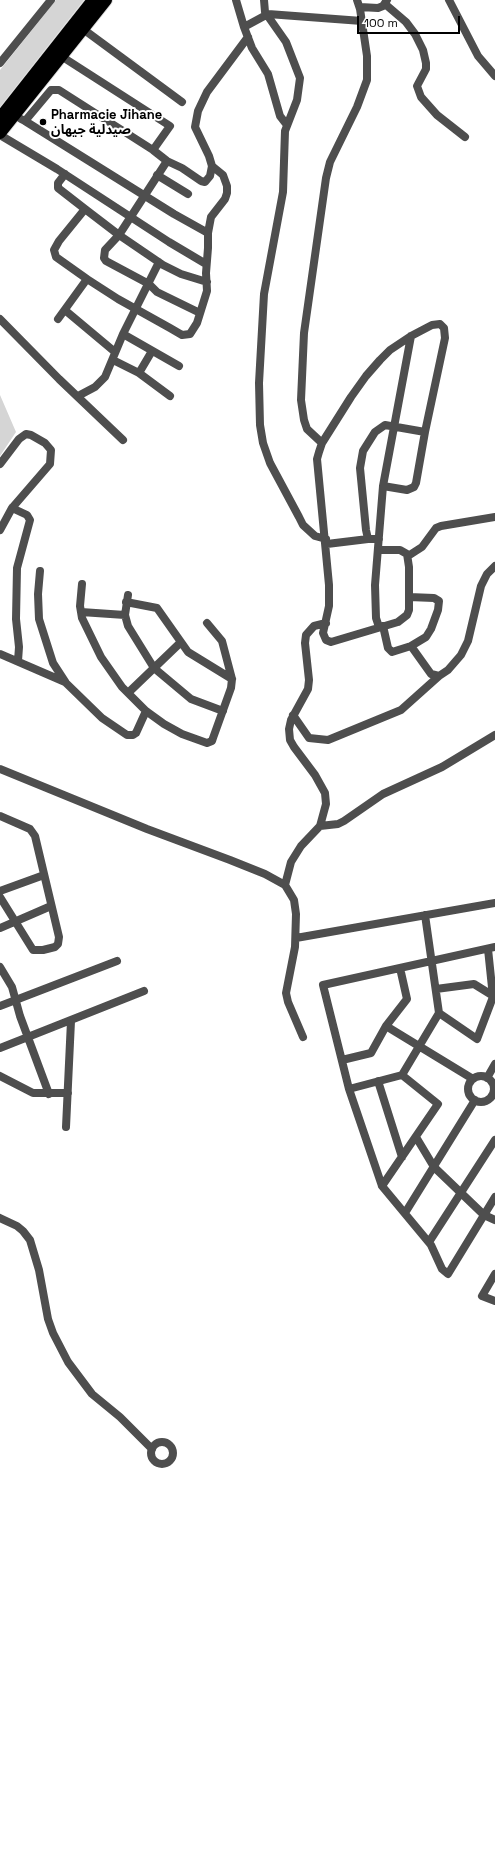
<!DOCTYPE html>
<meta charset="utf-8">
<style>
body{margin:0}
#map{position:relative;width:495px;height:1876px;overflow:hidden;background:#fff;font-family:"Space Grotesk",sans-serif}
canvas{display:block}
.scale{position:absolute;left:357px;top:16px;width:103px;height:18px;box-sizing:border-box;border:2px solid #000;border-top:0;padding-left:5px;font-size:12px;line-height:14px;white-space:nowrap;color:#000;-webkit-text-stroke:3px #fff;paint-order:stroke}
</style>
<div id="map">
<canvas width="495" height="1876"></canvas>
<div class="scale">100 m</div>
</div>
<script>
const ctx = document.querySelector('canvas').getContext('2d');
ctx.lineJoin = 'round';
function fill(path, color) { ctx.fillStyle = color; ctx.fill(path, 'evenodd'); }
const toPath = rows => new Path2D(rows.map(r => 'M' + r).join(''));
function stroke(path, color, width, dash) { ctx.strokeStyle = color; ctx.lineWidth = width; ctx.lineCap = dash ? 'butt' : 'round'; ctx.setLineDash(dash || []); ctx.stroke(path); }
function drawText(font, color, halo, rows, align = 'center') {
  ctx.font = font + ' "Space Grotesk","Noto Sans Arabic",sans-serif'; ctx.lineWidth = 4; ctx.setLineDash([]); ctx.textBaseline = 'middle'; ctx.strokeStyle = halo; ctx.fillStyle = color; for (const [text, x, y, turn = 0] of rows) {
    ctx.save(); ctx.translate(x, y); ctx.rotate((+turn || 0) * Math.PI / 180); ctx.textAlign = isNaN(turn) ? turn : align; if (halo) ctx.strokeText(text, 0, 0); ctx.fillText(text, 0, 0); ctx.restore();
  }
}
const green = toPath([
 [56,0,84,0,0,107,0,70],
 [0,395,16,432,0,456]
]);
const minor = toPath([
 [236,0,244,27,252,48,268,74,280,116,287,125],
 [264,0,265,12,286,42,300,78,297,100,285,131,283,192,264,294,259,383,260,425,263,443,270,463,299,517,303,525,315,536,326,539],
 [449,0,478,56,495,76],
 [385,4,406,22,415,34,423,50,426,63,426,69,417,86,421,97,437,115,465,137],
 [360,7,378,8,383,6,387,0],
 [244,27,268,14,362,21],
 [83,29,182,102],
 [61,56,170,126,153,150],
 [0,63,51,0],
 [21,119,25,121,51,90,59,90,153,150,167,161,182,168,201,181,205,182,210,176,212,166,209,156,195,127,198,111,207,92,248,37],
 [25,121,174,214,208,233,208,248,206,273,207,291,197,323,190,334,182,335,170,328,118,299,87,279,58,319],
 [0,135,57,169,169,242,206,264],
 [167,161,119,235,163,265,181,274,207,282],
 [65,174,58,183,58,188,85,209],
 [157,175,188,194],
 [208,233,211,217,225,199,227,193,227,186,223,175,212,166],
 [87,279,56,257,54,250,59,241,85,209,119,235,105,250,104,258,106,261,149,284,157,292,200,313],
 [66,311,115,352],
 [0,319,59,379,123,440],
 [123,334,179,366],
 [113,360,139,373,170,396],
 [139,373,152,351],
 [78,396,95,387,105,377,123,334,159,262],
 [322,443,307,429,304,420,301,400,304,333,326,178,330,162,357,107,367,80,367,56,360,9,357,0],
 [0,464,19,439,26,434,31,435,45,443,51,450,50,464,12,508,0,530],
 [12,508,27,515,30,520,17,568,16,619,19,647,18,661],
 [379,539,368,539,366,530,360,468,363,451,375,432,385,425,425,432],
 [327,544,368,539],
 [378,550,400,550,407,554,409,567,409,610,407,615,398,622,331,642,326,640,323,633,329,606,329,585,317,459,319,452,322,443,351,397,366,376,380,360,390,350,411,336,432,325,440,324,444,328,445,338,425,432,416,483,414,487,407,490,383,486],
 [408,556,422,547,436,528,441,526,495,517],
 [40,571,38,594,39,619,53,663,66,683,102,718,127,735,133,735,136,733,146,711],
 [82,584,80,606,82,618,101,657,122,687,146,711,164,724,182,734,207,743,212,741,213,738,231,688,232,679,222,641,207,623],
 [128,595,125,615,128,626,154,668,191,699,223,711],
 [126,602,157,608,188,652,232,679],
 [81,612,125,615],
 [383,626,388,648,392,652,411,646,426,637,431,629,438,610,439,601,434,598,409,597],
 [379,627,376,618,375,585,383,486,411,336],
 [411,646,431,674,439,676,448,670,461,655,468,641,481,586,487,574,495,566],
 [0,654,65,682],
 [128,693,180,643],
 [293,715,309,738,328,740,401,710,439,676],
 [0,769,147,829,230,860,265,874,285,885,294,900,296,914,295,947,286,993,288,1002,303,1037],
 [0,816,30,829,35,836,59,937,58,944,55,947,43,950,33,950,0,897],
 [320,826,338,824,344,821,383,794,442,767,495,735],
 [285,885,291,862,301,846,320,826,326,804,325,793,315,775,294,747,290,740,289,729,291,720,308,689,309,680,305,643,306,635,314,626,326,623],
 [0,891,44,875],
 [0,928,51,906],
 [296,938,495,903],
 [495,947,323,985,349,1089,382,1186,431,1245,442,1269,448,1274,495,1197],
 [0,967,12,987,20,1016,49,1094],
 [436,989,474,984,495,997],
 [0,1006,117,961],
 [439,1013,477,1039,493,997,488,949],
 [386,1026,473,1079],
 [0,1048,144,991],
 [342,1060,371,1053,386,1026,407,999,400,968],
 [0,1076,33,1093,68,1093],
 '468 1089a13 13 0 1 1 26 0a13 13 0 1 1-26 0Z',
 [487,1078,495,1064],
 [378,1081,402,1157],
 [349,1089,402,1075,439,1013,425,915],
 [66,1127,71,1021],
 [416,1137,434,1167,484,1215,495,1220],
 [382,1186,438,1104,402,1075],
 [405,1213,475,1100],
 [0,1218,17,1226,23,1231,30,1240,39,1270,48,1319,53,1333,68,1362,92,1394,120,1417,152,1449],
 [429,1242,495,1140],
 [495,1274,482,1296,495,1301],
 '151 1453a11 11 0 1 1 22 0a11 11 0 1 1-22 0Z'
]);
const highway = toPath([
 [0,118,93,0],
 [0,133,106,0]
]);
const markers = [
 [43,122,4,"#000"]
];
const poiNames = [
 ["Pharmacie Jihane",51,115],
 ["صيدلية جيهان",51,130]
];
fill(green, '#d5d5d5');
stroke(highway, '#dbdbdb', 14);
stroke(minor, '#4e4e4e', 8);
stroke(highway, '#000', 12);
for (const [x, y, r, color] of markers) { const dot = new Path2D(); dot.arc(x, y, r, 0, 2 * Math.PI); ctx.fillStyle = color; ctx.fill(dot); stroke(dot, '#fff', 1.5); }
drawText('bold 13px', '#000', '#fff', poiNames, 'left');
</script>
